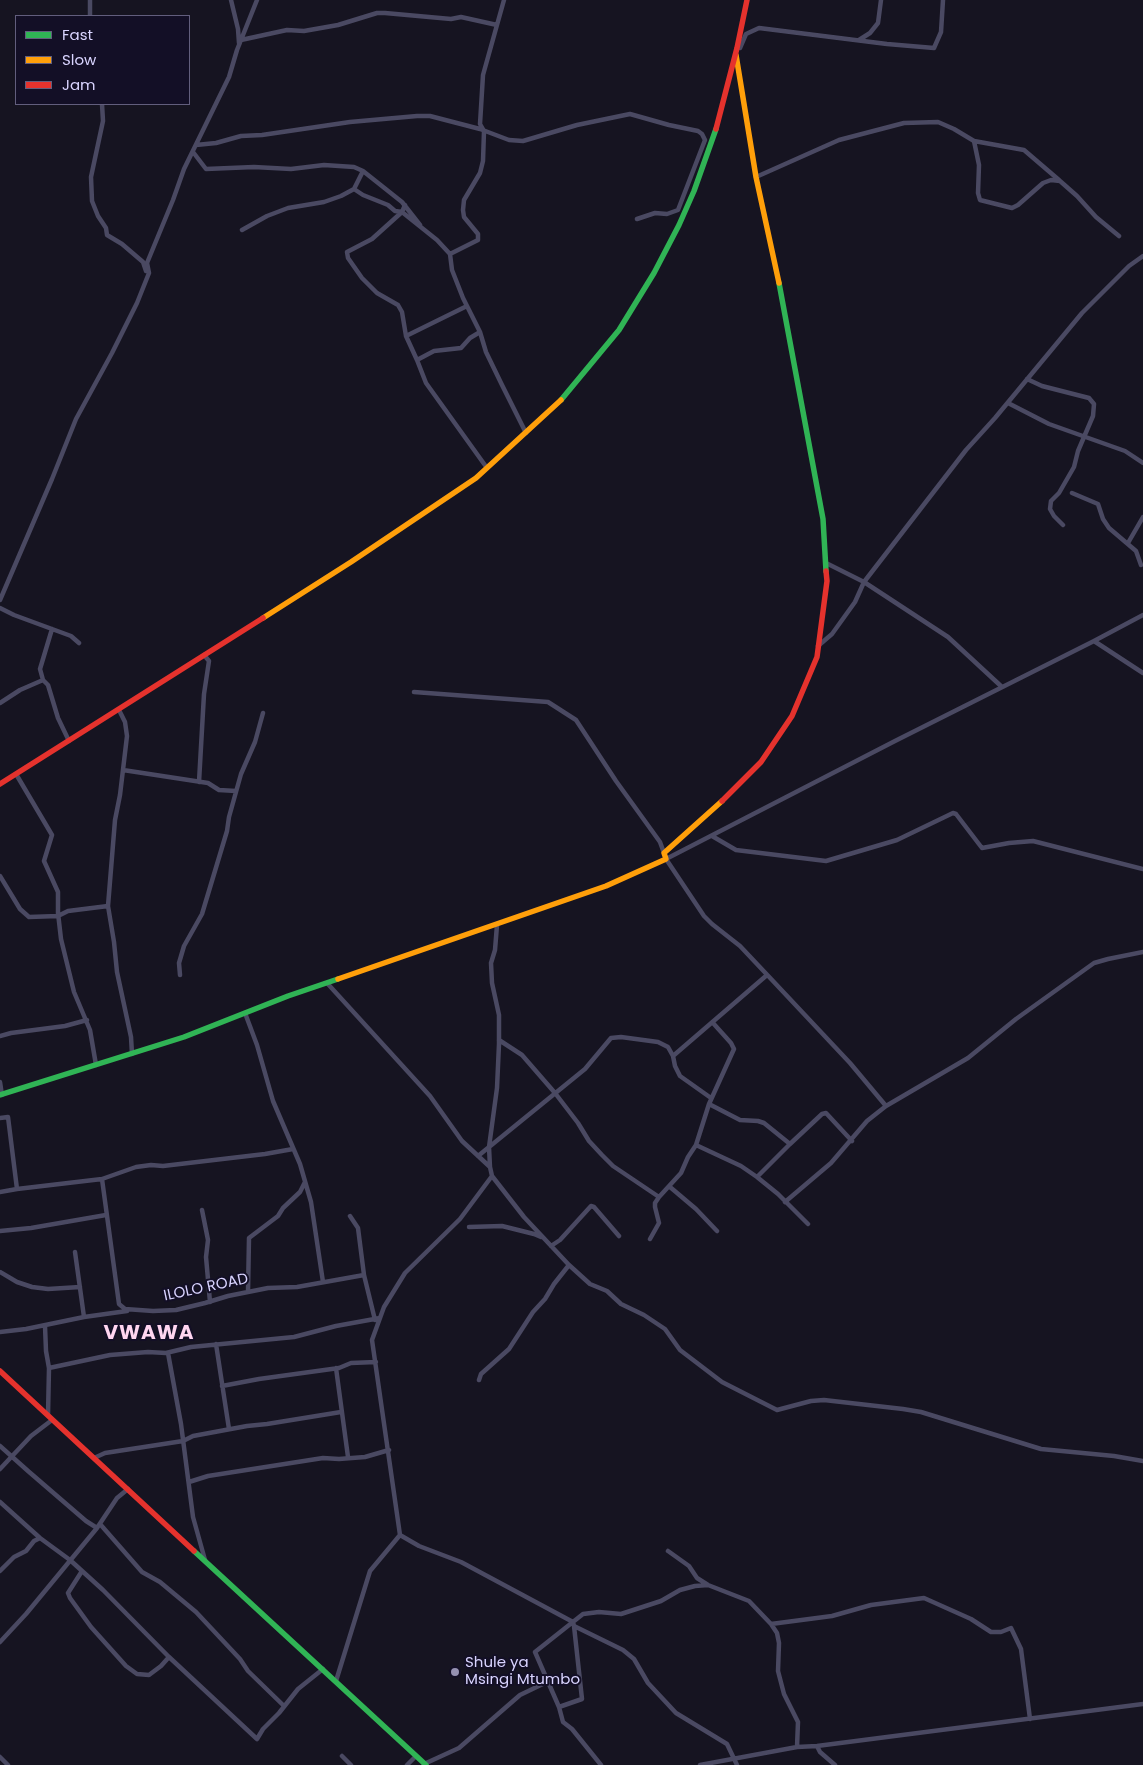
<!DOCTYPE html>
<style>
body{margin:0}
#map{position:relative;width:1143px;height:1765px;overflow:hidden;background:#161421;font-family:Poppins,sans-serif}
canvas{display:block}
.legend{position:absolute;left:15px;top:15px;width:175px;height:90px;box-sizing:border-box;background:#130f26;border:1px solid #625e7d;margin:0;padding:6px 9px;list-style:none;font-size:15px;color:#d9d4ff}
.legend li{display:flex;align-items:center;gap:10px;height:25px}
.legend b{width:25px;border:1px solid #625e7d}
</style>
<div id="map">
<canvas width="1143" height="1765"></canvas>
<ul class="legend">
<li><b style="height:6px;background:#30b455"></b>Fast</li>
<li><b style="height:6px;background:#ff9f0a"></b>Slow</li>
<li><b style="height:6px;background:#e5322d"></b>Jam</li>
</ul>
</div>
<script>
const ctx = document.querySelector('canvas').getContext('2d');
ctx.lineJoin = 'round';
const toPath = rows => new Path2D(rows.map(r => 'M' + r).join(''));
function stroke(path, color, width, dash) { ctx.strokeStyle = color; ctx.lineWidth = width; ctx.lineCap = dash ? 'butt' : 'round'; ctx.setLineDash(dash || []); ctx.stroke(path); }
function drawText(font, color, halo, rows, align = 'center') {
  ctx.font = font + ' Poppins,sans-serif'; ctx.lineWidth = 4; ctx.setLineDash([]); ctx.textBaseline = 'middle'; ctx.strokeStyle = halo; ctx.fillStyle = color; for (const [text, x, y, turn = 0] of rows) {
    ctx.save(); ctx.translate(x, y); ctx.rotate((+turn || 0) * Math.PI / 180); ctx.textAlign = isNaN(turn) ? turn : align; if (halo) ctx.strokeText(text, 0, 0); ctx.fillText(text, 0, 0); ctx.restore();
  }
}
const street = toPath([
 [90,0,90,16],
 [231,0,238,29,239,43],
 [241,40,287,30,304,31,338,25,377,13,385,13,451,19,461,17,497,25],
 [859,40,870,33,878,23,881,0],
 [740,48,746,34,759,28,887,44,934,48,941,32,943,0],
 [102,104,103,121,91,177,92,201,98,216,106,228,107,235,122,244,143,262,146,271],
 [974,141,1024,150,1059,180],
 [196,145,216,143,241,136,262,135,350,122,417,116,430,116,480,129,509,140,523,141,577,125,630,114,669,125,698,131,702,134,705,140,678,210,667,214,655,213,637,219],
 [193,152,206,169,254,167,291,169,324,165,354,167,363,171,402,202,420,225],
 [756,177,839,140,904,123,938,122,954,129,974,141,979,165,978,193,980,200,1012,208,1018,205,1043,183,1051,180,1060,181,1077,196,1096,217,1119,236],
 [354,189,363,195,388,205,395,211,402,212,437,240,450,254,452,270,463,298,480,332,486,352,502,385,526,433],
 [405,205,402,212,372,239,347,252,348,258,362,278,377,293,398,305,402,312,406,336,417,360],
 [242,230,267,216,288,208,324,202,341,196,354,189,363,171],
 [450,254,478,240,478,234,464,217,463,210,464,200,480,173,483,161,484,131,480,124,483,75,504,0],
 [480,332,470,338,461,348,434,351,417,360,426,383,487,468],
 [406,336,467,306],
 [1027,379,1042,386,1089,398,1094,404,1093,416,1078,451,1074,467,1059,493,1051,501,1050,509,1054,516,1063,525],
 [1008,403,1049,424,1125,451,1143,463],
 [1072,493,1098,504,1103,519,1109,528,1136,551,1141,565],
 [1128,543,1143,517],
 [826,563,864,582,948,637,1002,687],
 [0,600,52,479,76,419,112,353,137,303,149,273,147,263,173,200,184,169,229,77,237,50,257,0],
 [0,608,14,615,71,636,79,643],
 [52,629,40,669,43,680,48,685,58,718,69,741],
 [1094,641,1143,673],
 [818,646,832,634,855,602,864,582,966,450,995,418,1082,313,1129,266,1143,256],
 [414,692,548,702,576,720,616,781,660,842,664,853],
 [0,703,20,690,43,680],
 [119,710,125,722,127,736,120,795,115,820,108,906,114,942,117,972,131,1037,132,1054],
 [123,770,208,783,219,790,236,791],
 [16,774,52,835,44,861,58,892,58,913,61,939,74,992,90,1030,96,1065],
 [199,782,204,694,209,661,204,655],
 [712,836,736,850,826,861,897,840,953,813,956,814,982,848,1009,843,1033,841,1143,869],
 [0,876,20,909,29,917,58,916,68,911,108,906],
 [180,975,179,963,184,946,202,914,227,831,229,817,241,774,255,742,263,713],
 [327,983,430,1096,462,1141,490,1167,492,1176,460,1219,405,1273,384,1307,372,1340,400,1535,370,1571,336,1681],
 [245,1013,257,1045,273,1101,300,1164,311,1202,323,1282],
 [0,1036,11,1033,65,1026,87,1020],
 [499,1040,522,1055,555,1093,578,1123,589,1141,602,1155,613,1166,659,1197],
 [673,1056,675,1066,680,1076,711,1098],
 [0,1082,2,1095],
 [709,1104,740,1120,758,1121,764,1123,790,1144,822,1114,826,1113,852,1141],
 [886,1106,850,1063,773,981,740,946,712,924,704,916,666,859,895,741,1094,641,1143,615],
 [0,1118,8,1117,17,1189,0,1192],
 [696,1145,709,1104,734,1049,731,1043,713,1023],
 [478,1156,585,1069,611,1038,621,1037,658,1042,668,1047,673,1056,767,975],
 [490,1167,489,1147,497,1088,499,1044,499,1015,492,983,491,963,495,950,497,925],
 [492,1176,524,1217,569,1265,590,1284,607,1291,621,1304,644,1315,665,1329,680,1350,722,1382,777,1410,811,1401,824,1400,903,1409,921,1412,1041,1449,1114,1456,1143,1461],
 [757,1177,790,1144],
 [102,1179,119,1304,125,1309,153,1311,176,1310,205,1303,228,1296,268,1288,297,1287,364,1275],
 [670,1187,696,1209,717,1231],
 [17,1189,102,1179,136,1167,151,1165,163,1166,265,1154,293,1149],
 [785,1202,831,1163,867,1121,886,1106,968,1058,1016,1019,1094,963,1108,959,1143,952],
 [202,1210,208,1240,206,1257,210,1302],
 [350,1216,358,1228,364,1275,375,1320],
 [469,1227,502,1226,534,1234,541,1237],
 [0,1231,31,1228,106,1215],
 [650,1239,659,1223,655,1207,655,1203,659,1197,681,1173,688,1157,696,1145,741,1166,757,1177,778,1194,808,1224],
 [551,1246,560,1240,591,1206,594,1207,619,1236],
 [75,1252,84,1317],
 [0,1272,17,1282,32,1287,48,1289,80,1287],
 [248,1292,249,1238,278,1216,283,1208,300,1192,305,1182],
 [45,1326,46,1351,49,1368,48,1415],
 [0,1332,26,1329,84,1317,127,1311],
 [216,1344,229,1429],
 [168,1353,181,1424,193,1517,205,1560],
 [49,1368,110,1355,148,1352,166,1353,191,1347,294,1337,336,1326,380,1318],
 [336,1368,348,1457],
 [479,1380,481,1374,509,1349,533,1312,545,1299,554,1284,569,1265],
 [222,1386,259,1379,339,1368,351,1363,376,1362],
 [0,1446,28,1471,86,1521,97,1528],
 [94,1458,105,1453,183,1441,193,1436,247,1426,267,1424,341,1412],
 [0,1469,31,1436,52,1420],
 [189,1482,208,1476,323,1458,339,1459,365,1457,389,1450],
 [0,1502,40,1538,70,1560,103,1590,169,1657,257,1739,263,1729,279,1713,298,1689,323,1669],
 [100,1524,142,1572,160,1582,196,1612,240,1659,248,1671,284,1706],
 [400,1535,419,1546,461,1562,573,1622,574,1626,623,1650,634,1659,648,1683,676,1713,727,1744,737,1765],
 [668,1551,689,1566,697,1578,708,1585,749,1601,771,1624,777,1633,779,1643,778,1671,784,1694,798,1722,797,1747],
 [0,1571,14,1557,26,1551,34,1541,40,1538],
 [82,1571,68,1593,70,1598,91,1627,126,1666,137,1674,149,1675,161,1666,169,1657],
 [771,1624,832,1616,871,1605,924,1598,971,1619,991,1632,1001,1632,1011,1628,1021,1649,1030,1719],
 [0,1642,26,1614,97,1528,117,1498,128,1489],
 [559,1707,582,1699,574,1626],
 [817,1746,820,1752,835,1765],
 [342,1756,351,1765],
 [0,1757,8,1765],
 [424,1764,459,1748,520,1695,547,1682],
 [407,1765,416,1756],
 [601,1765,572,1729,563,1722,559,1707,535,1652,583,1614,599,1612,621,1614,661,1601,680,1590,695,1586,708,1585],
 [700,1765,797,1747,817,1746,1143,1704]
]);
const fast = toPath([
 [779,283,823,519,826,571],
 [561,400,619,330,654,273,679,225,694,191,716,129],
 [0,1095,184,1037,288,996,338,979],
 [194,1551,426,1765]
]);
const slow = toPath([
 [736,55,756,177,779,283],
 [263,618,351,562,476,478,561,400],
 [338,979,606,886,666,859,664,853,722,801]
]);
const jam = toPath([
 [716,129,737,48,747,0],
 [0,784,263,618],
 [722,801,761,762,792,716,817,657,827,581,826,571],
 [0,1371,194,1551]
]);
const markers = [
 [455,1672,5,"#9591b1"]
];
const streetNames = [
 ["ILOLO ROAD",206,1288,-12]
];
const poiNames = [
 ["Shule ya",465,1663],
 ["Msingi Mtumbo",465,1680]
];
const districtNames = [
 ["VWAWA",149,1334]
];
stroke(street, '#4a4962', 4.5);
stroke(fast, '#30b455', 5.5);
stroke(slow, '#ff9f0a', 5.5);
stroke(jam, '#e5322d', 5.5);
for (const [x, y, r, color] of markers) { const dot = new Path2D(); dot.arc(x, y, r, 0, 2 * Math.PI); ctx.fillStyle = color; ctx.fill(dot); stroke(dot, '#130f26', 2); }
drawText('15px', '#d9d4ff', '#130f26', streetNames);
drawText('15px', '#d9d4ff', '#130f26', poiNames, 'left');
ctx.letterSpacing = '1px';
drawText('bold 20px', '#ffd6f0', '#130f26', districtNames);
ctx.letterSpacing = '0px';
</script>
